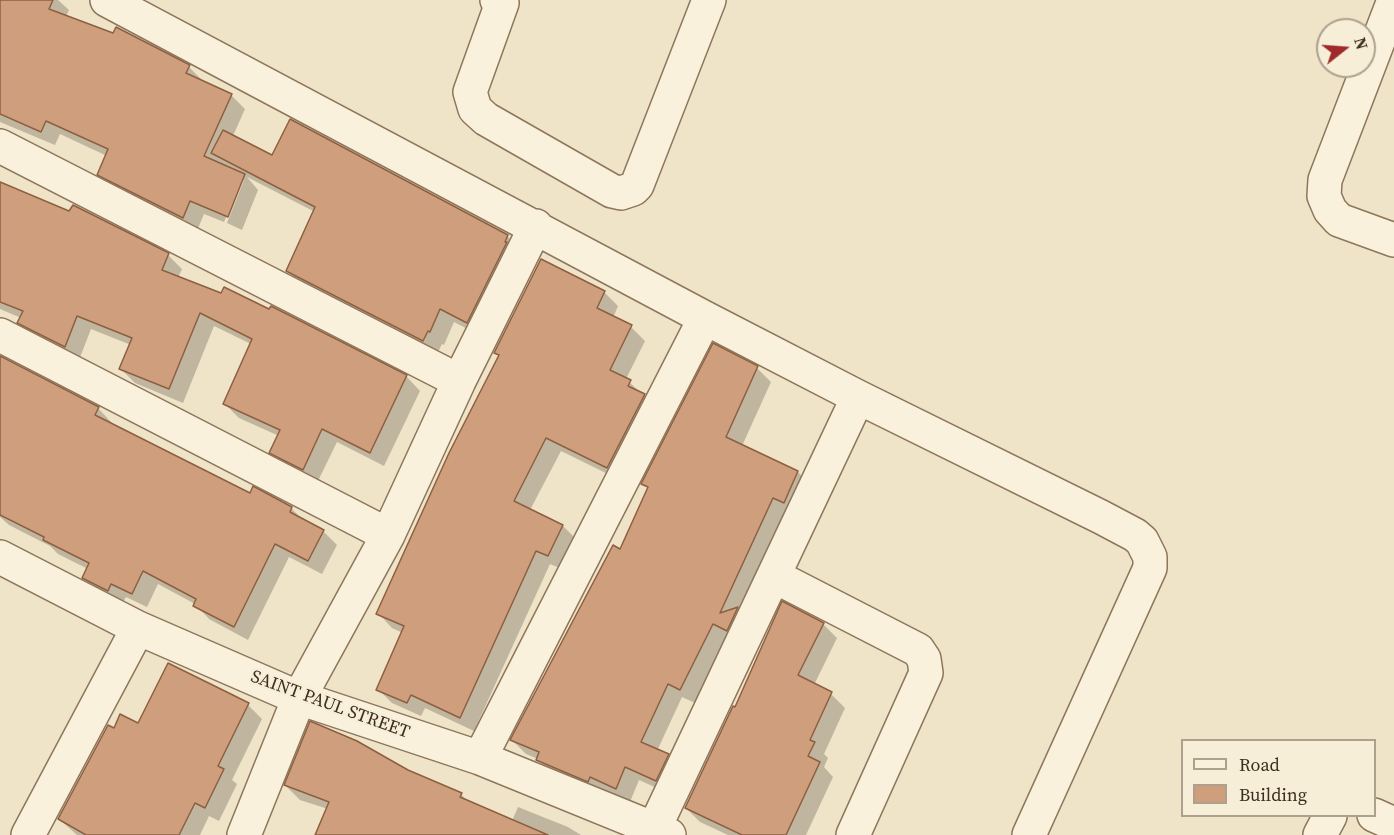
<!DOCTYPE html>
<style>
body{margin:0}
#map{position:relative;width:1394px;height:835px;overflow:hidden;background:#f0e4c8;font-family:"Source Serif 4",serif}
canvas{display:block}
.legend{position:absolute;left:1181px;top:739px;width:195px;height:78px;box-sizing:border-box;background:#f7eed8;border:2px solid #ada18e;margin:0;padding:8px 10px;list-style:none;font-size:18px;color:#3d2e20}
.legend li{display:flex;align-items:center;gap:12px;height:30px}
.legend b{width:30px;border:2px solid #ada18e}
.north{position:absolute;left:1316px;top:18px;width:60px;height:60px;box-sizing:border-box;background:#f7eed8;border:2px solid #ada18e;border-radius:50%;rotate:73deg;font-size:16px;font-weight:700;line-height:24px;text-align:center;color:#3d2e20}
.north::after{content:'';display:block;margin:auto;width:21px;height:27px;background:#9e2a2b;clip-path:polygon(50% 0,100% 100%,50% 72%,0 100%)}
</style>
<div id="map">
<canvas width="1394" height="835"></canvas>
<ul class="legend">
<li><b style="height:8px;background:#faf1dc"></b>Road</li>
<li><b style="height:16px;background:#cf9f7d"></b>Building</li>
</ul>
<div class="north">N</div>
</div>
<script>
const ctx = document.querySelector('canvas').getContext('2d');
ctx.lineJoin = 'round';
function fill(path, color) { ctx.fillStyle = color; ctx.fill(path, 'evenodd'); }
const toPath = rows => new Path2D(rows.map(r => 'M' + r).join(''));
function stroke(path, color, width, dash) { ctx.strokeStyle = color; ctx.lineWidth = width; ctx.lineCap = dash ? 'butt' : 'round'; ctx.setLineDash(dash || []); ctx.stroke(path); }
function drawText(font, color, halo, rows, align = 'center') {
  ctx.font = font + ' "Source Serif 4",serif'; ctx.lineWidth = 4.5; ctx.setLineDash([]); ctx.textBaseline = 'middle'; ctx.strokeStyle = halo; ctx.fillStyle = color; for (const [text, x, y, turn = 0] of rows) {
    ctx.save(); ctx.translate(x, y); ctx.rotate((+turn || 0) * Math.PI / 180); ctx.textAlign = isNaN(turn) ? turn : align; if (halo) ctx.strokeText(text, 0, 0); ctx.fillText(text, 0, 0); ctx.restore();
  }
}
const shadow = toPath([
 [0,0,58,0,69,10,66,17,189,67,203,81,203,82,231,95,245,109,233,136,273,157,507,236,521,250,481,336,454,322,444,345,442,344,437,354,302,285,288,271,315,212,247,177,258,190,242,230,227,223,244,180,241,180,224,222,204,214,197,231,113,188,99,174,107,156,60,134,55,145,0,122],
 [0,181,168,255,182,269,178,278,406,376,420,391,384,466,337,442,317,483,285,466,271,452,279,436,239,418,225,404,251,344,214,326,183,403,135,383,121,369,131,345,91,329,79,360,33,336,19,322,21,318,0,309],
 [604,292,618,306,613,318,631,327,645,341,626,379,658,409,622,481,561,451,530,510,563,526,577,540,562,569,550,564,474,731,425,708,421,716,392,703,378,689,403,633,392,628,378,613,500,356,496,352],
 [0,358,98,408,112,423,111,425,250,495,291,508,304,521,323,531,337,545,322,574,289,557,248,640,209,619,195,604,158,584,147,607,126,597,122,604,98,592,84,578,88,569,58,554,50,546,9,525,0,517],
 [757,368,771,382,742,446,798,472,812,487,727,637,695,703,682,697,657,751,668,755,682,770,670,794,639,780,630,802,604,790,602,795,552,774,538,759,526,754,512,740,620,551,649,489,643,484],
 [823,624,837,638,814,685,831,694,845,708,824,754,828,758,824,767,833,777,806,835,728,835,700,822,686,808,736,709],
 [248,705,262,719,232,780,237,784,219,821,209,816,200,835,77,835,59,819,115,729],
 [407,772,461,794,468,802,512,821,518,807,568,827,581,835,316,835,328,809,300,800,286,786]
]);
const building = toPath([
 [0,0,53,0,49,9,113,33,116,27,190,65,186,73,232,94,204,156,245,174,228,217,190,201,183,218,97,175,108,149,46,121,41,132,0,114,0,0],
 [290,119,508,235,505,242,507,242,467,323,440,309,430,332,428,331,423,341,286,271,315,207,211,153,223,130,272,155,290,119],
 [0,182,69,211,73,205,169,253,162,270,221,293,224,287,269,309,271,306,407,375,370,453,322,429,303,470,269,453,280,430,223,404,252,339,200,313,169,389,119,369,132,338,77,316,65,347,17,323,23,311,0,302,0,182],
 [541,259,605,291,597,308,632,325,610,370,631,380,628,386,645,394,607,468,546,438,514,501,563,525,548,556,536,551,460,718,411,695,407,703,376,690,404,626,376,614,449,453,499,355,494,353,541,259],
 [713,343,758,366,726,437,798,471,784,503,773,498,720,613,738,607,727,631,713,624,680,690,668,684,641,742,669,754,656,781,625,767,616,789,590,777,588,782,536,760,539,752,510,740,613,545,620,549,648,487,641,484,713,343],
 [0,356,99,407,95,415,250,493,253,486,292,507,290,512,324,530,308,561,275,544,234,627,193,606,196,599,143,571,132,594,111,584,108,591,82,578,89,563,43,540,44,537,0,515,0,356],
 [782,601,824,623,798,675,832,692,810,740,815,742,808,756,820,762,786,835,742,835,685,808,733,706,735,707,782,601],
 [168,663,249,703,218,766,224,769,205,808,195,803,179,835,86,835,58,819,108,725,114,728,120,714,138,723,168,663],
 [310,721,357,741,408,770,462,793,460,797,548,835,315,835,329,802,284,785,310,721]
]);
const minor = toPath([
 [107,0,705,318,858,397,1101,517,1135,535,1142,541,1150,557,1150,568,1029,835],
 [497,0,502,3,470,92,475,109,486,119,612,191,621,193,633,189,637,185,709,0],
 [1394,0,1325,180,1324,196,1330,210,1339,220,1394,240],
 [0,146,459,381],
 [0,335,388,535],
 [0,557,138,628,299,698,480,758,669,835],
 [774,576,918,650,924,659,926,673,853,835],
 [480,758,705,318],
 [1374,815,1394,824],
 [654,829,858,397],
 [28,835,138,628],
 [244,835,299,698,388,535,459,381,536,226],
 [1320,835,1330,816]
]);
const streetNames = [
 ["SAINT PAUL STREET",330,705,20]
];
fill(shadow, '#0003');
fill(building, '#cf9f7d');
stroke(building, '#8d5f41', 1.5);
stroke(minor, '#8d765c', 36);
stroke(minor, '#faf1dc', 33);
drawText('18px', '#3d2e20', '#f7eed8', streetNames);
</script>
